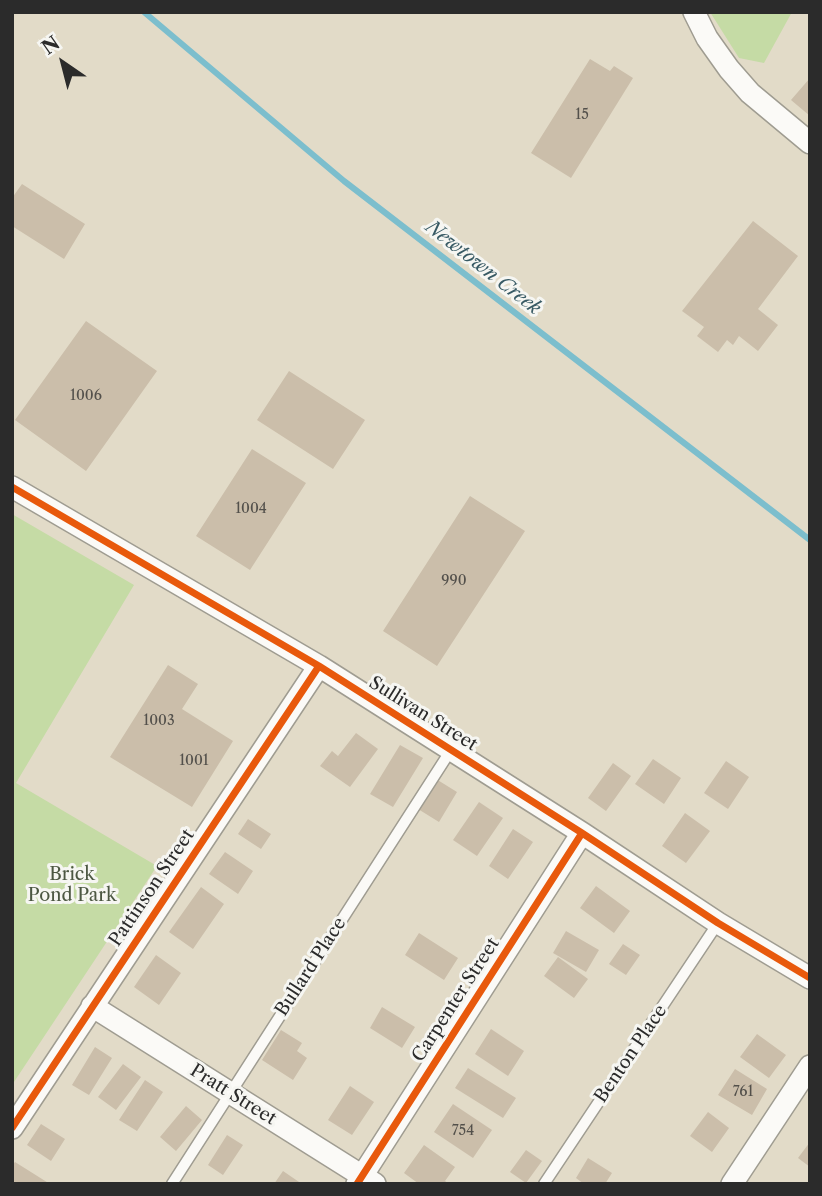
<!DOCTYPE html>
<style>
body{margin:0}
#map{position:relative;width:822px;height:1196px;overflow:hidden;background:#e2dbc8;font-family:"Libre Caslon Text",serif}
canvas{display:block}
.frame{position:absolute;inset:0;border:14px solid #2b2b2b;pointer-events:none}
.north{position:absolute;left:28px;top:28px;width:70px;height:70px;-webkit-text-stroke:5px #f6f6f2;paint-order:stroke;rotate:325deg;font-size:19px;font-weight:700;line-height:28px;text-align:center;color:#2b2b2b}
.north::after{content:'';display:block;margin:auto;width:24px;height:32px;background:#2b2b2b;clip-path:polygon(50% 0,100% 100%,50% 72%,0 100%)}
</style>
<div id="map">
<canvas width="822" height="1196"></canvas>
<div class="frame"></div>
<div class="north">N</div>
</div>
<script>
const ctx = document.querySelector('canvas').getContext('2d');
ctx.lineJoin = 'round';
function fill(path, color) { ctx.fillStyle = color; ctx.fill(path, 'evenodd'); }
const toPath = rows => new Path2D(rows.map(r => 'M' + r).join(''));
function stroke(path, color, width, dash) { ctx.strokeStyle = color; ctx.lineWidth = width; ctx.lineCap = dash ? 'butt' : 'round'; ctx.setLineDash(dash || []); ctx.stroke(path); }
function drawText(font, color, halo, rows, align = 'center') {
  ctx.font = font + ' "Libre Caslon Text",serif'; ctx.lineWidth = 6; ctx.setLineDash([]); ctx.textBaseline = 'middle'; ctx.strokeStyle = halo; ctx.fillStyle = color; for (const [text, x, y, turn = 0] of rows) {
    ctx.save(); ctx.translate(x, y); ctx.rotate((+turn || 0) * Math.PI / 180); ctx.textAlign = isNaN(turn) ? turn : align; if (halo) ctx.strokeText(text, 0, 0); ctx.fillText(text, 0, 0); ctx.restore();
  }
}
const green = toPath([
 [710,12,792,12,764,63,739,58],
 [12,514,134,585,16,783,157,866,12,1085]
]);
const stream = toPath([
 [144,12,344,181,810,540]
]);
const building = toPath([
 [590,59,610,71,614,66,633,78,571,178,531,153],
 [810,78,810,116,791,100],
 [22,184,85,224,64,259,12,226,12,198],
 [753,221,798,256,758,309,778,325,758,351,739,336,733,345,727,340,718,352,697,336,704,327,682,311],
 [86,321,157,371,86,471,15,420],
 [289,371,365,420,333,469,257,420],
 [252,449,306,483,250,570,196,536],
 [470,496,525,531,437,666,383,631],
 [168,665,198,684,182,709,233,741,192,807,110,757],
 [356,733,378,749,350,787,320,766,332,751,338,756],
 [400,745,423,758,393,807,370,794],
 [653,759,681,778,664,804,635,784],
 [726,761,749,777,728,809,704,793],
 [613,763,631,776,606,811,588,798],
 [436,779,457,792,439,822,418,809],
 [479,802,503,818,477,856,453,840],
 [685,813,710,831,686,863,662,846],
 [248,819,271,834,261,849,238,834],
 [513,829,533,842,508,879,489,866],
 [225,852,253,871,238,894,209,874],
 [596,886,630,911,614,933,580,908],
 [201,887,224,904,193,949,169,932],
 [566,931,599,950,586,972,553,953],
 [419,933,458,958,444,980,405,955],
 [623,944,640,955,626,975,609,964],
 [156,955,181,973,159,1005,134,987],
 [558,957,588,979,574,998,544,976],
 [382,1007,415,1027,402,1048,370,1028],
 [491,1029,524,1051,508,1076,475,1054],
 [281,1030,302,1043,297,1051,307,1058,293,1080,262,1060],
 [757,1034,786,1055,769,1078,740,1057],
 [95,1047,112,1058,89,1095,72,1085],
 [123,1064,141,1077,116,1110,98,1097],
 [468,1068,516,1098,503,1118,455,1088],
 [735,1069,767,1089,752,1115,718,1095],
 [145,1080,163,1092,137,1131,119,1120],
 [350,1086,374,1102,352,1135,328,1120],
 [453,1104,492,1130,473,1158,434,1132],
 [186,1106,202,1120,176,1151,160,1137],
 [708,1112,729,1128,712,1152,690,1136],
 [41,1124,65,1139,51,1161,27,1145],
 [227,1135,243,1145,223,1175,208,1165],
 [810,1142,810,1167,798,1158],
 [424,1145,455,1167,445,1181,449,1184,419,1184,404,1173],
 [526,1150,542,1161,526,1183,510,1172],
 [588,1158,612,1173,605,1184,584,1184,576,1178],
 [15,1162,50,1184,12,1184,12,1166],
 [283,1171,302,1184,274,1184]
]);
const service = toPath([
 [172,1184,451,750],
 [544,1184,718,923]
]);
const minor = toPath([
 [694,12,707,38,729,69,750,93,810,143],
 [12,487,319,666,582,833,718,923,810,978],
 [92,1006,375,1184],
 [12,1128,319,666],
 [357,1184,582,833],
 [732,1184,810,1066]
]);
const cycleway = toPath([
 [12,487,319,666,582,833,718,923,810,978],
 [12,1128,319,666],
 [357,1184,582,833]
]);
const numberNames = [
 ["15",582,115],
 ["1006",86,396],
 ["1004",251,509],
 ["990",454,581],
 ["1003",159,721],
 ["1001",194,761],
 ["761",743,1092],
 ["754",463,1131]
];
const streetNames = [
 ["Sullivan Street",423,714,32],
 ["Pattinson Street",152,888,-56],
 ["Bullard Place",311,967,-57],
 ["Carpenter Street",456,1000,-57],
 ["Benton Place",631,1054,-56],
 ["Pratt Street",233,1095,32]
];
const parkNames = [
 ["Brick",72,875],
 ["Pond Park",72,896]
];
const waterNames = [
 ["Newtown Creek",483,268,38]
];
fill(green, '#c5dba5');
stroke(stream, '#7cbecd', 6);
fill(building, '#cbbeaa');
stroke(service, '#9f9c91', 13);
stroke(minor, '#9f9c91', 24);
stroke(service, '#fbfaf7', 10);
stroke(minor, '#fbfaf7', 21);
stroke(cycleway, '#e8590c', 7);
drawText('14px', '#53504b', null, numberNames);
drawText('18px', '#2b2b2b', '#f6f6f2', streetNames);
drawText('18px', '#4c5742', '#f6f6f2', parkNames);
drawText('italic 19px', '#385a64', '#f6f6f2', waterNames);
</script>
